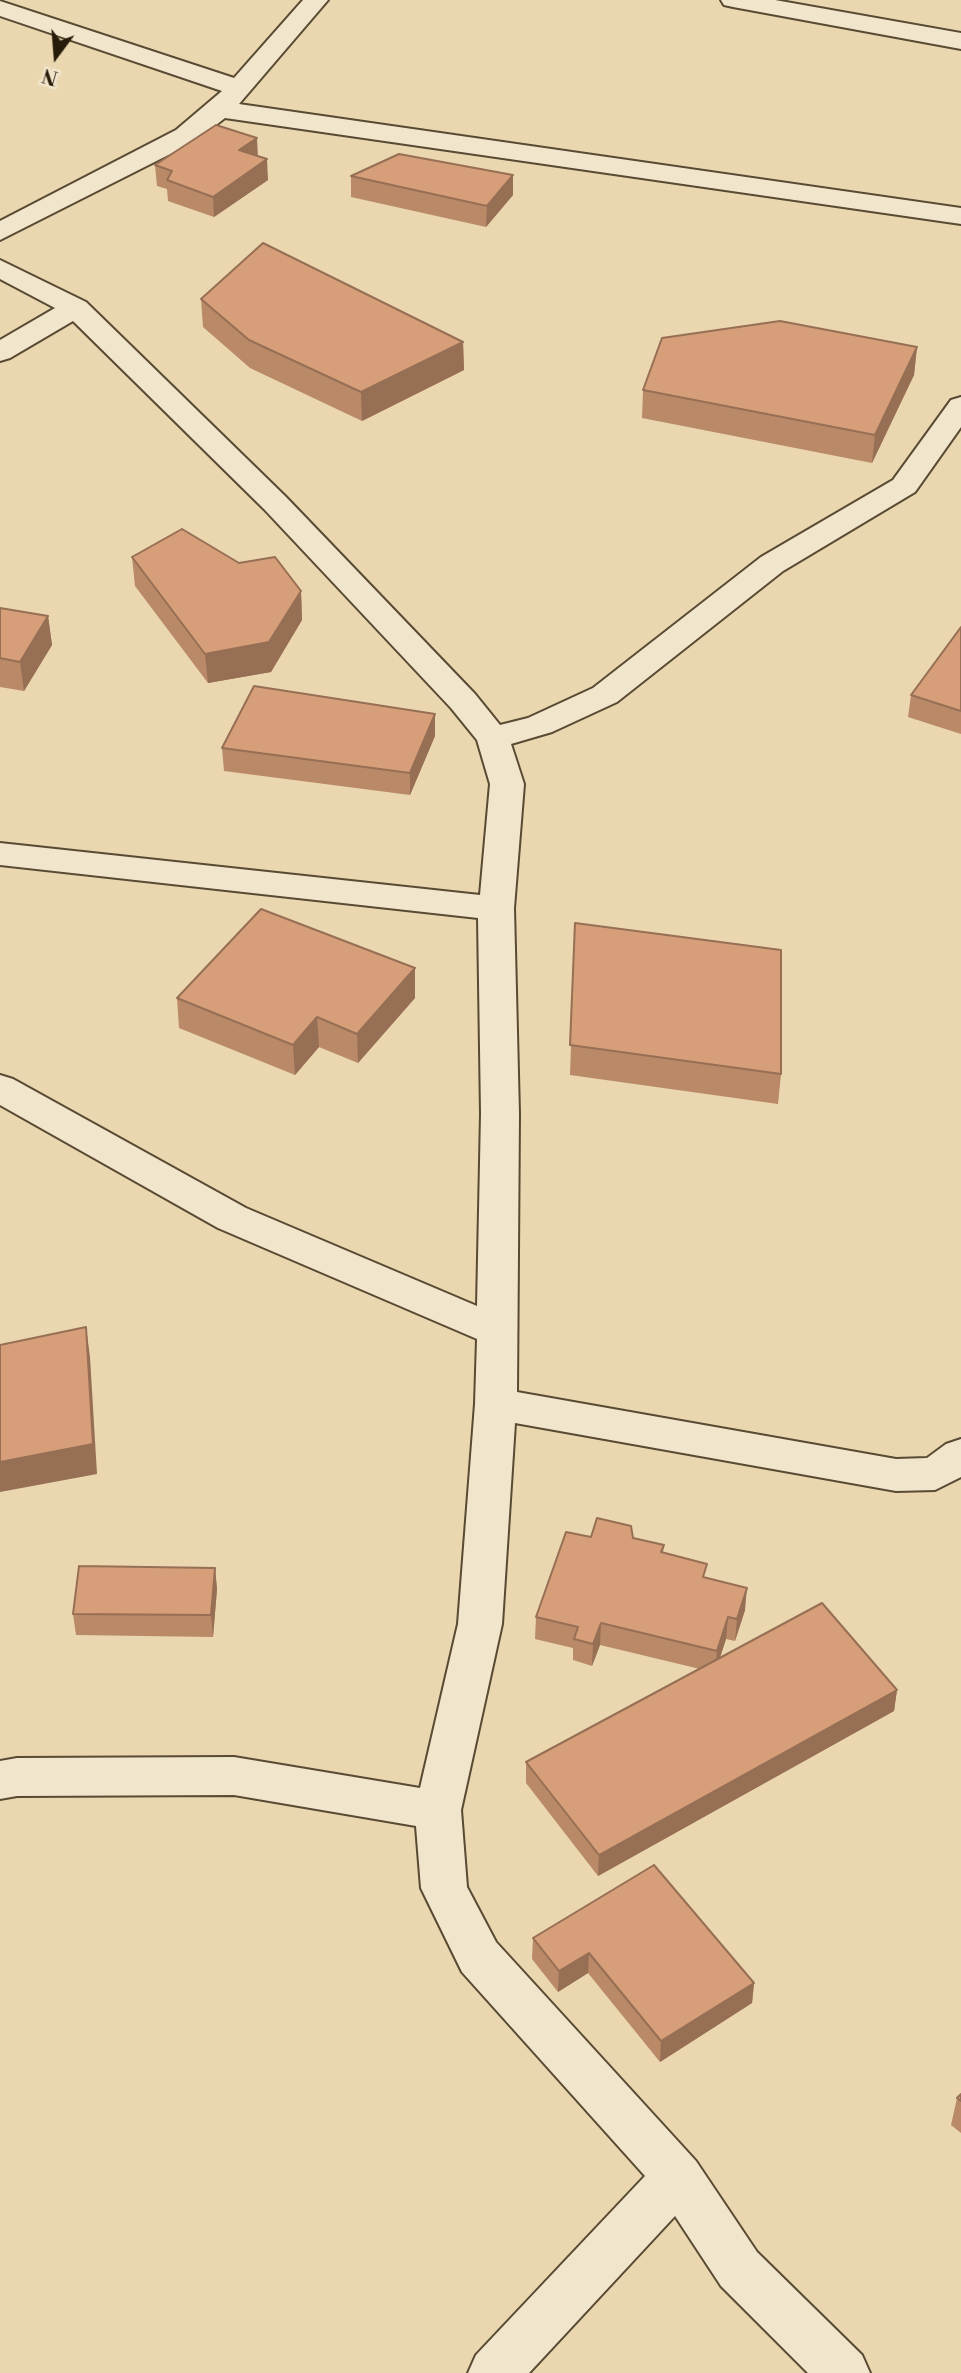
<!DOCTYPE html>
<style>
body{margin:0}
#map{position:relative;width:961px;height:2373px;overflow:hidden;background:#ead7af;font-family:"Libre Bodoni",serif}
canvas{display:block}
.north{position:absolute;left:21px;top:21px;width:70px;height:70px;-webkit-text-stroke:5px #f1e5cb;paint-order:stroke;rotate:196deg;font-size:19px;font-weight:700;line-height:28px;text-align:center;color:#271b0a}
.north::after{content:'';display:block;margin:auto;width:24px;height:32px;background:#271b0a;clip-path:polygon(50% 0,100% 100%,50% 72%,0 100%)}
</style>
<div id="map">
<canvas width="961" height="2373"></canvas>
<div class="north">N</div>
</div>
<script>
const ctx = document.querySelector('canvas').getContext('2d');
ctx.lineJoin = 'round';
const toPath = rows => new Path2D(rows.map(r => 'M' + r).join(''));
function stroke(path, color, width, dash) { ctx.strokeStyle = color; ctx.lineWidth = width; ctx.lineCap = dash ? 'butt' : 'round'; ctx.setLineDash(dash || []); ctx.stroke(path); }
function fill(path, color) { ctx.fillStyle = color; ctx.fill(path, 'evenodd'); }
const street = toPath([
 [303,0,328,0,239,104,961,208,961,224,225,118,194,142,0,240,0,221,176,130,222,91,0,16,0,1,234,78,303,0],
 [721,0,775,0,961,33,961,49,733,7,724,5,721,0],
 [0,260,86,302,286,497,475,694,500,725,528,718,593,688,761,557,893,480,951,400,961,397,961,427,915,492,783,571,617,702,552,732,511,744,524,784,514,908,519,1114,517,1392,896,1459,927,1458,946,1444,961,1439,961,1477,935,1490,896,1491,515,1423,502,1624,461,1810,467,1887,496,1942,696,2161,757,2252,862,2355,870,2373,808,2373,721,2286,675,2216,529,2373,468,2373,476,2355,645,2176,462,1972,421,1888,416,1826,234,1795,17,1796,0,1799,0,1761,17,1758,234,1757,420,1788,458,1624,475,1404,477,1339,218,1228,0,1105,0,1075,13,1079,246,1208,477,1306,481,1114,478,918,0,865,0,843,480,895,490,784,477,740,451,708,264,509,73,321,10,358,0,361,0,340,55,308,0,279,0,260]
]);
const wall = toPath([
 [258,156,268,180,214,217,168,201,167,189,157,186,155,165],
 [351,176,513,195,486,227,351,197],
 [201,299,463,342,464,370,362,421,250,368,203,327],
 [917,347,914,375,872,463,642,418,643,390],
 [132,557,239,563,301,591,302,620,271,672,208,683,135,586],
 [0,608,48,616,52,645,24,691,0,687],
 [961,627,961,734,908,717,911,695],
 [435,714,435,736,410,795,224,771,222,748],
 [575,923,781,1074,778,1104,570,1075],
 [177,998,415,998,358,1063,319,1047,295,1075,179,1028],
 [591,1537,633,1538,664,1545,663,1553,706,1578,745,1610,735,1641,726,1639,720,1658,897,1690,894,1711,598,1876,526,1783,526,1762,700,1669,600,1645,592,1666,573,1660,573,1648,535,1639,536,1617],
 [215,1568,217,1589,213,1637,76,1635,73,1614],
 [533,1938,754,1983,752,2003,660,2062,588,1973,558,1992,532,1959],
 [961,2094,961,2133,951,2125,957,2098]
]);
const shadedWall = toPath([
 [257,138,258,159,239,150],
 [267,159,268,180,214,217,213,197],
 [513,175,513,195,486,227,487,206],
 [463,342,464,370,362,421,361,392],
 [917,347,914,375,872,463,875,435],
 [301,591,302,620,271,672,208,683,205,654],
 [48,616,52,645,24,691,20,662],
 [435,714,435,736,410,795,410,773],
 [415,968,415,998,358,1063,357,1034],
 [317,1017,319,1047,295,1075,293,1045],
 [86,1327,90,1357,97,1474,0,1492,0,1462],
 [215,1568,217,1589,213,1637,211,1615],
 [747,1588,745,1610,735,1641,737,1619],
 [728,1617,726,1639,715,1672,717,1651],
 [601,1623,600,1645,592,1666,593,1644],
 [897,1690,894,1711,598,1876,599,1855],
 [589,1953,588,1973,558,1992,559,1971],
 [754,1983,752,2003,660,2062,661,2041]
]);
const building = toPath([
 [216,125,257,138,239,150,267,159,213,197,167,180,172,171,155,165,216,125],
 [399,154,513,175,487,206,351,176,399,154],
 [263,243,463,342,361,392,249,340,201,299,263,243],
 [780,321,917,347,875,435,643,390,662,338,780,321],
 [182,529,239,563,275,557,301,591,269,642,205,654,132,557,182,529],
 [0,608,48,616,20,662,0,658,0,608],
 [961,627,961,711,911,695,961,627],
 [254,686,435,714,410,773,222,748,254,686],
 [261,909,415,968,357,1034,317,1017,293,1045,177,998,261,909],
 [575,923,781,950,781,1074,570,1045,575,923],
 [86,1327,93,1444,0,1462,0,1345,86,1327],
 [597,1518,631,1526,633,1538,664,1545,661,1552,707,1564,703,1577,747,1588,737,1619,728,1617,717,1651,601,1623,593,1644,574,1639,578,1627,536,1617,566,1532,591,1537,597,1518],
 [79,1566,215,1568,211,1615,73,1614,79,1566],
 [822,1603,897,1690,599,1855,526,1762,822,1603],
 [654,1865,754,1983,661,2041,589,1953,559,1971,533,1938,654,1865],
 [961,2094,961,2101,957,2098,961,2094]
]);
stroke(street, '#584a33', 4);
fill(street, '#f1e5cb');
fill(wall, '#b98968');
fill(shadedWall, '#966f55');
fill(building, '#d79f79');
stroke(building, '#966f55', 2);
</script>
